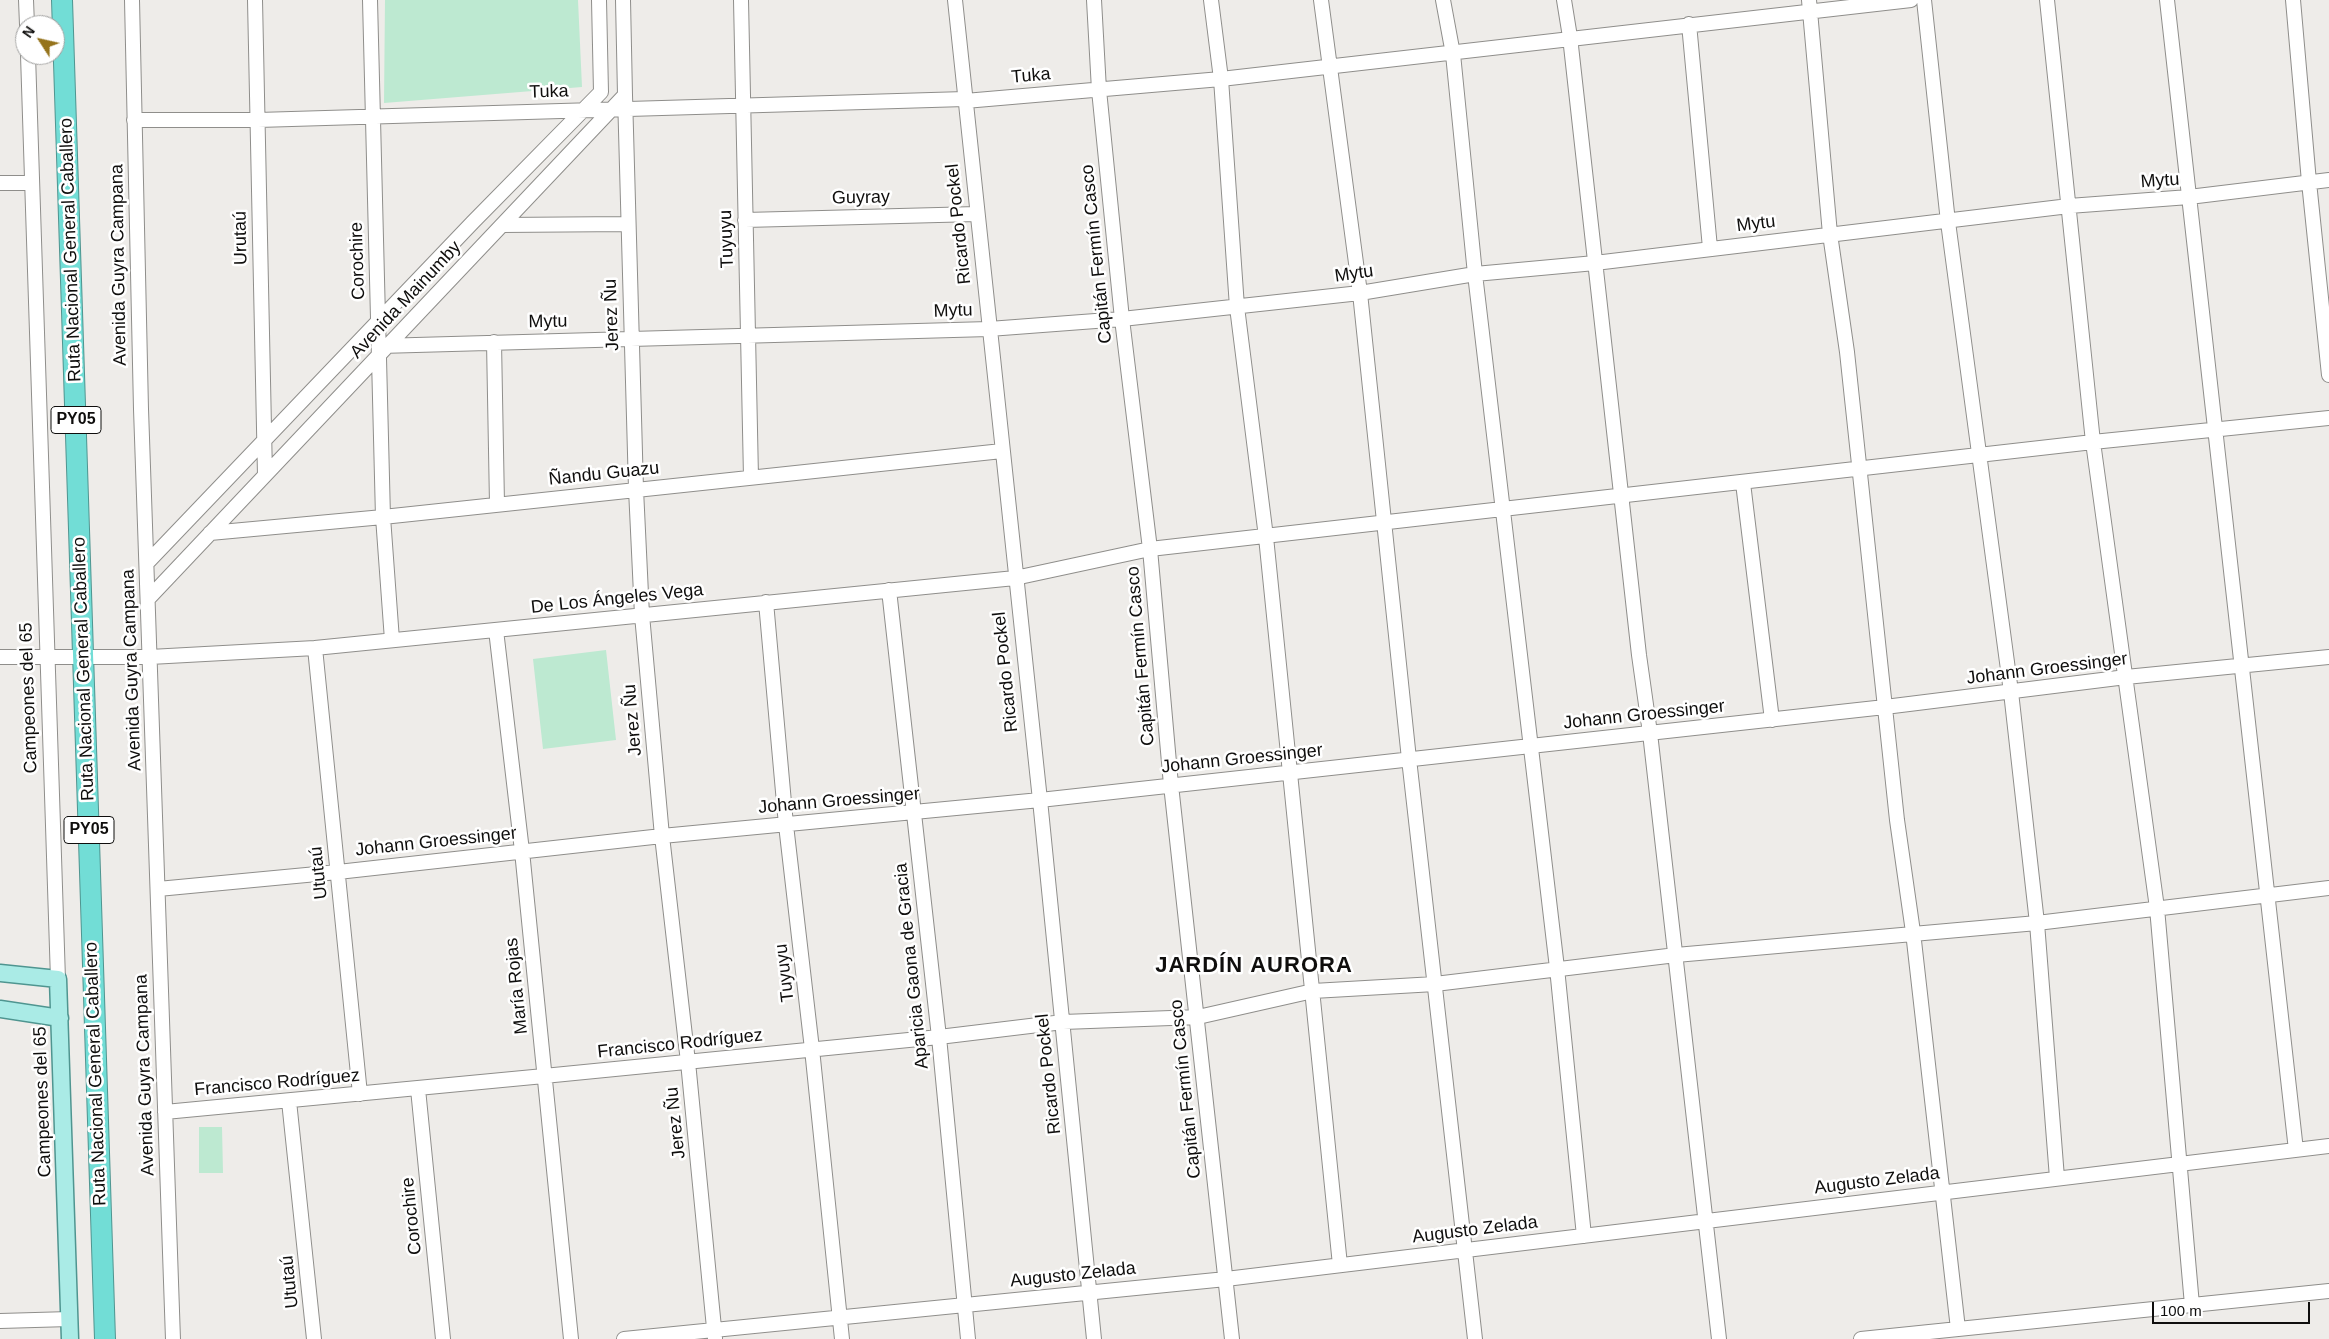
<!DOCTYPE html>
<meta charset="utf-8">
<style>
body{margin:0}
#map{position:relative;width:2329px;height:1339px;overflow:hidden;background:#eeece9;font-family:Arial,sans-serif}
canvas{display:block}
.north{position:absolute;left:15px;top:15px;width:50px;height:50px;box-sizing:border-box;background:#fff;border:1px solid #9f9f9e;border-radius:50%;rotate:305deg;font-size:14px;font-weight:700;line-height:20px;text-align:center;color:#0f0e0d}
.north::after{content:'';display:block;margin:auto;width:18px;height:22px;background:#95731b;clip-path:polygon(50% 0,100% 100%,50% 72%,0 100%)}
.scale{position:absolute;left:2152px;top:1302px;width:158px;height:22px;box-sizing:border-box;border:2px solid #0f0e0d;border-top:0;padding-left:6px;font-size:15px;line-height:18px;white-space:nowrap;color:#0f0e0d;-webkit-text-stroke:4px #fff;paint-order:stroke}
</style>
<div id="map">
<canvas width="2329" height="1339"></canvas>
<div class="north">N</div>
<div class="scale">100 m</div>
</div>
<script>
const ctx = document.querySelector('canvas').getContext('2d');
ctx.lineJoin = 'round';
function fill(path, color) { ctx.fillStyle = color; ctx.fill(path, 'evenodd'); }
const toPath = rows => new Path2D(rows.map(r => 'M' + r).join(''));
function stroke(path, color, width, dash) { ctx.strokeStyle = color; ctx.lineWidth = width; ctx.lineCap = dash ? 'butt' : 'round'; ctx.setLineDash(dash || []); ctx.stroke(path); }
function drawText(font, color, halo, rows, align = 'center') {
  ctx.font = font + ' Arial,sans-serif'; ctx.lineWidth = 5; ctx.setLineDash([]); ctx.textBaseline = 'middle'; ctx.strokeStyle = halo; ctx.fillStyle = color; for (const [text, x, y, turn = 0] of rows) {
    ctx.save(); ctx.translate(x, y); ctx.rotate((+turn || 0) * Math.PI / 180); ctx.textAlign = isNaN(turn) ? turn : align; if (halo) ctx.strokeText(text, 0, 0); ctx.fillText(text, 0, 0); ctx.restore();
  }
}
const green = toPath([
 [385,0,578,0,582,87,384,103],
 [606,650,616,740,543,749,533,659],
 [199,1127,222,1127,223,1173,199,1173]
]);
const minor = toPath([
 [26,0,27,25],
 [132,0,141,409,173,1339],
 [255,0,265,475],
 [370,0,383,517,392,640],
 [741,0,751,477],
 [955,0,1040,800,1094,1339],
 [1094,0,1099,90,1122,319,1150,549,1171,785,1232,1339],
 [1211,0,1221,79,1237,307,1266,537,1340,1265],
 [1321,0,1360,293,1409,759,1475,1339],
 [1443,0,1453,54,1475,274,1557,968,1584,1236],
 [1564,0,1570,37,1639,655,1650,733,1719,1339],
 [1809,0,1830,234,1847,352,1897,820,1913,932,1958,1329],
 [1924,0,1948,222,2011,692,2037,923,2057,1178],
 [2047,0,2093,442,2157,908,2192,1305],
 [2167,0,2296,1150],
 [2293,0,2309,182,2329,375],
 [1689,24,1710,248],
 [28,55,58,979],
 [625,95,636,489,642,615,662,836,688,1062,715,1338],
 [965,101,1221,79,1911,0],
 [134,120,258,120,965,99],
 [0,183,32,183],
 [745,220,977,214],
 [502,225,628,224],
 [494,342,497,504],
 [380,346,989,329,1122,319,1360,293,1475,274,1595,263,2069,206,2189,197,2329,180],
 [1743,483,1772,720],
 [210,533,383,517,1002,451],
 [147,563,473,222,601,92,599,0],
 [889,590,939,1037,968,1339],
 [148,599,625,95,623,0],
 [766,602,786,825,812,1049,842,1339],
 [496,630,522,851,571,1339],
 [315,648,360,1094],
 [0,657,150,657,315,648,1015,578,1150,549,2093,442,2329,418],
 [158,889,338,872,662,836,1040,800,1885,707,2126,677,2329,657],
 [418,1089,443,1339],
 [289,1101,314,1339],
 [165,1112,544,1076,939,1037,1063,1022,1198,1017,1313,991,1435,984,1676,955,2037,923,2329,888],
 [0,1321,70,1319],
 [624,1339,1226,1279,2329,1146],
 [1861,1339,2329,1291]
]);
const major = toPath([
 [0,973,58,979,70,1339],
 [0,1009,60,1018]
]);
const highway = toPath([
 [62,0,105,1339]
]);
const shields = [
 [76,420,50],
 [89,830,50]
];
const shieldNames = [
 ["PY05",76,420],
 ["PY05",89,830]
];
const streetNames = [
 ["Tuka",1031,76,-5],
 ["Tuka",549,92,-2],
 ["Mytu",2160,181,-4],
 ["Guyray",861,198,-1],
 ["Ricardo Pockel",959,224,-96],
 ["Mytu",1756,224,-7],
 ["Urutaú",241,238,-91],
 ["Tuyuyu",727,239,-92],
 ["Ruta Nacional General Caballero",71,250,-92],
 ["Capitán Fermín Casco",1097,254,-96],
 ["Corochire",358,261,-92],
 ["Avenida Guyra Campana",119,265,-91],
 ["Mytu",1354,274,-8],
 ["Avenida Mainumby",406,300,-47],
 ["Mytu",953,311,-2],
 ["Jerez Ñu",612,315,-92],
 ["Mytu",548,322,-1],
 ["Ñandu Guazu",604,474,-6],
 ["De Los Ángeles Vega",617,599,-6],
 ["Capitán Fermín Casco",1141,656,-95],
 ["Ruta Nacional General Caballero",84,669,-92],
 ["Johann Groessinger",2047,669,-7],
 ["Avenida Guyra Campana",132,670,-92],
 ["Ricardo Pockel",1006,672,-96],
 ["Campeones del 65",29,698,-92],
 ["Johann Groessinger",1644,715,-6],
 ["Jerez Ñu",633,720,-95],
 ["Johann Groessinger",1242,759,-6],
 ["Johann Groessinger",839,801,-5],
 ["Johann Groessinger",436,842,-6],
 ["Ututaú",319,873,-96],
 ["Aparicia Gaona de Gracia",912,966,-96],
 ["Tuyuyu",785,973,-97],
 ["María Rojas",517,986,-96],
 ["Francisco Rodríguez",680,1044,-6],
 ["Ruta Nacional General Caballero",96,1074,-92],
 ["Ricardo Pockel",1049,1074,-96],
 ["Avenida Guyra Campana",145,1075,-92],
 ["Francisco Rodríguez",277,1083,-5],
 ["Capitán Fermín Casco",1186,1089,-96],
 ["Campeones del 65",43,1102,-92],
 ["Jerez Ñu",676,1123,-96],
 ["Augusto Zelada",1877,1181,-7],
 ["Corochire",412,1216,-96],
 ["Augusto Zelada",1475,1230,-7],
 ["Augusto Zelada",1073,1275,-6],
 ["Ututaú",290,1282,-96]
];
const districtNames = [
 ["JARDÍN AURORA",1254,966]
];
fill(green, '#bde9d1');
stroke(minor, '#8f8e8b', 16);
stroke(major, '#4f9590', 19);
stroke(highway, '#4f9590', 22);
stroke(minor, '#fff', 14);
stroke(major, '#aaebe6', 16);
stroke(highway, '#72ddd6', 20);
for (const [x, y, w] of shields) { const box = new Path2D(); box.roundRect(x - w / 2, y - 13.5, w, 27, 4); ctx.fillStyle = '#fff'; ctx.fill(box); stroke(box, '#0f0e0d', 1); }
drawText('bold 16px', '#0f0e0d', null, shieldNames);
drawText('18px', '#0f0e0d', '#fff', streetNames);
ctx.letterSpacing = '1px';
drawText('bold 22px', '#0f0e0d', '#fff', districtNames);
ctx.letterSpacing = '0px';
</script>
